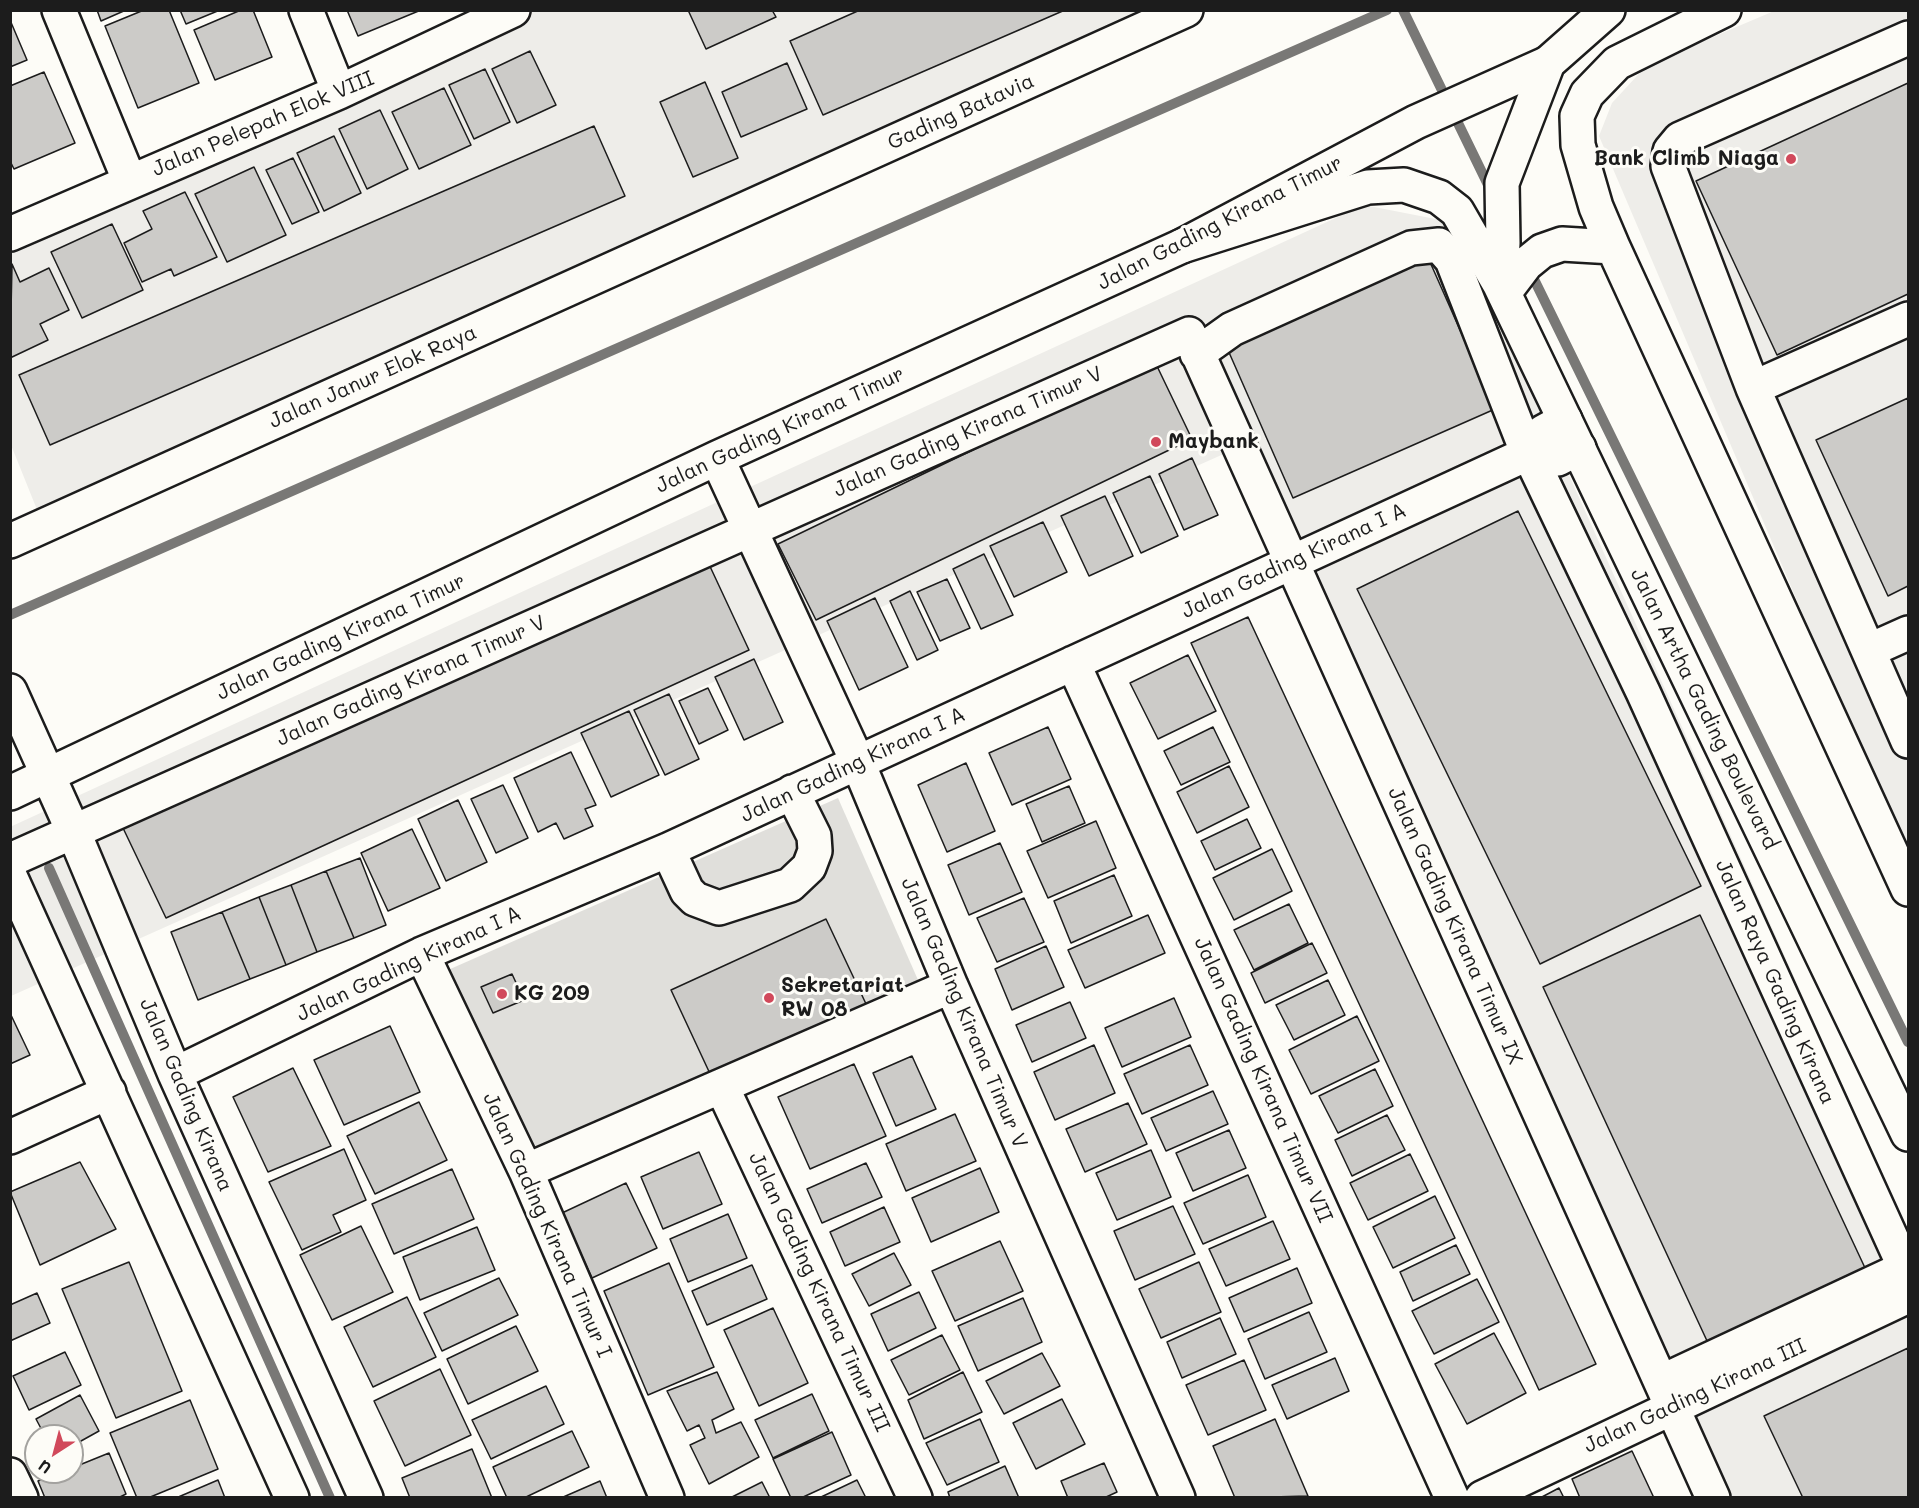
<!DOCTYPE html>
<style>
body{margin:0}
#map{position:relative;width:1919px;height:1508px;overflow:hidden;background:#fdfcf7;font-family:Mali,sans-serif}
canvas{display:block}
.frame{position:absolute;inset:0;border:12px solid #1c1c1c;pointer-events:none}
.north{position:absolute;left:24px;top:1424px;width:60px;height:60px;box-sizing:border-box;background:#fdfcf7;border:2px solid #a3a29f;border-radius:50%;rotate:216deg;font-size:16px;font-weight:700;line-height:24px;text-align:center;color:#1c1c1c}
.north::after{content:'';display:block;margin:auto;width:21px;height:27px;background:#d1495b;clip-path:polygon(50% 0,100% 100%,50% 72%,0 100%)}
</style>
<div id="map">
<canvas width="1919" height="1508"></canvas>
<div class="frame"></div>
<div class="north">U</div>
</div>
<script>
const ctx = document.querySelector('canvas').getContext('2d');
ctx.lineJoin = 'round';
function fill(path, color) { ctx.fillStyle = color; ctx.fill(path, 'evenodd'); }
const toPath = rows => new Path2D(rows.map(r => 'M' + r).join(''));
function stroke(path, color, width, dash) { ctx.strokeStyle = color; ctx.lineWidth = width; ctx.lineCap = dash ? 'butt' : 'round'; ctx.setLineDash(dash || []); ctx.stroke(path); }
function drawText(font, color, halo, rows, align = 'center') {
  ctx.font = font + ' Mali,sans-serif'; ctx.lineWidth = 6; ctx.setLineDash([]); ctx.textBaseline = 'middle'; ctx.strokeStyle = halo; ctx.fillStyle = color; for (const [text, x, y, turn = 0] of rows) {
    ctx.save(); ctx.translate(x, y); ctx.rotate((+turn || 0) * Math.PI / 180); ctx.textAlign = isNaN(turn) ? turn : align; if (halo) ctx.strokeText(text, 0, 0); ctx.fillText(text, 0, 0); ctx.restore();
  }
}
const built = toPath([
 [516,11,1207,11,46,532,11,445,10,230],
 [1774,11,1908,11,1908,861,1599,136,1612,103,1647,65],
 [1364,205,1456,223,1908,1231,1908,1497,1732,1497,1255,440,11,996,10,827]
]);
const green = toPath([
 [838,798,918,980,533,1149,448,970]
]);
const stream = toPath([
 [1403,10,1492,193],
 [1528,267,1908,1042],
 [10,615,1387,10],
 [49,868,330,1498]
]);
const building = toPath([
 [97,10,126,10,101,21,97,10],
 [144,10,169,10,199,83,138,108,105,26,144,10],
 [180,10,220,10,186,24,180,10],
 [241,10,253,10,272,57,215,80,194,30,241,10],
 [347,10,421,10,358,36,347,10],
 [688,10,772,10,776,17,706,49,688,10],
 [860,10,1065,10,823,115,790,41,860,10],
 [10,20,27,60,10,67,10,20],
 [530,51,556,105,517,123,492,69,530,51],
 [787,63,807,109,741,137,722,92,787,63],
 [485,69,510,122,474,139,449,85,485,69],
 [44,72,75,143,14,169,10,161,10,86,44,72],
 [705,82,738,158,693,177,660,102,705,82],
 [1908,83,1908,294,1777,355,1696,181,1908,83],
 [444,88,471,145,419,169,392,112,444,88],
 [380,110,408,169,367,189,339,129,380,110],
 [594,126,625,196,50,445,19,375,594,126],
 [334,136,361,193,324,211,297,153,334,136],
 [293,158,319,212,292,224,266,170,293,158],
 [254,167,286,235,227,262,195,194,254,167],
 [185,192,217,257,174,276,171,269,142,282,124,243,152,229,143,211,185,192],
 [112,224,143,290,82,318,51,252,112,224],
 [1426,253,1495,409,1293,498,1224,341,1426,253],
 [12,264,20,282,49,268,69,310,40,324,48,340,10,358,12,264],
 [1155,362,1192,439,816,620,778,544,1155,362],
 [1908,398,1908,586,1888,596,1816,440,1908,398],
 [1192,458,1218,515,1184,530,1159,474,1192,458],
 [1150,476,1178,536,1141,553,1113,493,1150,476],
 [1105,496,1133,556,1089,576,1061,516,1105,496],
 [1518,511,1701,886,1540,964,1357,589,1518,511],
 [1043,522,1067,572,1014,597,990,546,1043,522],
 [984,554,1013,615,981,629,953,569,984,554],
 [707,560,749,650,166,918,123,828,707,560],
 [947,579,970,628,940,641,917,592,947,579],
 [910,591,938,650,917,660,890,601,910,591],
 [875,598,908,667,859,690,827,621,875,598],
 [1248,617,1596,1364,1539,1390,1191,643,1248,617],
 [1188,655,1216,711,1158,739,1130,683,1188,655],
 [754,659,783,722,744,740,715,677,754,659],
 [708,688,728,730,699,744,679,701,708,688],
 [669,694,699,759,665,775,634,710,669,694],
 [629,711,659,775,611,797,581,733,629,711],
 [1048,727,1071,779,1012,805,989,753,1048,727],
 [1213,727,1230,762,1181,785,1164,751,1213,727],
 [571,752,596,805,585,809,593,826,564,839,556,823,538,832,514,778,571,752],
 [966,763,995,831,947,852,918,785,966,763],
 [1229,766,1249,807,1197,833,1177,792,1229,766],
 [503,785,528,838,496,853,471,799,503,785],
 [1069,786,1085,823,1042,842,1026,804,1069,786],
 [458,800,487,862,446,881,418,819,458,800],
 [1247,819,1261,848,1215,870,1201,841,1247,819],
 [1096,821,1116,868,1048,898,1027,851,1096,821],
 [412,829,440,888,388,911,361,853,412,829],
 [1000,843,1022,892,969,915,948,865,1000,843],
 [1272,849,1292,891,1234,920,1213,878,1272,849],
 [360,858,386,925,354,938,326,871,360,858],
 [326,871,354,938,317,952,291,885,326,871],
 [1114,875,1132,916,1071,943,1054,901,1114,875],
 [291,885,317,952,286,965,259,897,291,885],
 [259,897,286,965,250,979,222,912,259,897],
 [1024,898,1044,942,997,962,977,918,1024,898],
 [1289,904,1308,943,1254,970,1234,930,1289,904],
 [222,912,250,979,198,1000,171,932,222,912],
 [1148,915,1165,953,1085,988,1068,950,1148,915],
 [1700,915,1866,1270,1708,1343,1543,987,1700,915],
 [826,919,867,1006,712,1078,671,990,826,919],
 [1312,943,1327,973,1265,1003,1251,973,1312,943],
 [1046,946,1064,987,1012,1010,995,969,1046,946],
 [512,974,524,1000,493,1013,481,987,512,974],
 [1328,980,1345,1015,1294,1040,1276,1005,1328,980],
 [1174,998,1191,1037,1122,1067,1105,1028,1174,998],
 [1070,1002,1086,1038,1032,1062,1016,1025,1070,1002],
 [10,1013,30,1055,10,1064,10,1013],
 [1357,1016,1379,1061,1311,1094,1289,1050,1357,1016],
 [390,1026,420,1092,344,1125,314,1060,390,1026],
 [1094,1045,1115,1093,1055,1120,1034,1072,1094,1045],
 [1190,1045,1208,1085,1142,1114,1124,1074,1190,1045],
 [912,1056,936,1109,896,1126,873,1073,912,1056],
 [854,1064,886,1136,810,1169,778,1097,854,1064],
 [293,1068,331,1146,268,1172,233,1097,293,1068],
 [1375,1069,1393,1106,1338,1133,1319,1096,1375,1069],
 [1213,1091,1228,1124,1166,1151,1151,1118,1213,1091],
 [419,1102,447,1160,375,1194,347,1136,419,1102],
 [1128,1103,1147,1144,1085,1172,1066,1129,1128,1103],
 [955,1114,976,1161,906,1191,886,1144,955,1114],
 [1387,1115,1405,1150,1352,1176,1335,1140,1387,1115],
 [1229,1130,1246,1168,1193,1191,1176,1153,1229,1130],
 [344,1149,366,1200,333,1215,341,1232,302,1250,269,1182,344,1149],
 [1151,1150,1171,1197,1117,1220,1096,1173,1151,1150],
 [699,1152,722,1204,663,1229,641,1177,699,1152],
 [1410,1154,1428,1191,1368,1220,1350,1183,1410,1154],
 [80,1162,116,1229,40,1265,10,1192,80,1162],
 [866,1163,882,1197,822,1223,807,1189,866,1163],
 [980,1168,999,1212,931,1242,912,1198,980,1168],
 [452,1169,474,1219,394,1254,372,1204,452,1169],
 [1248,1175,1266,1217,1203,1244,1184,1203,1248,1175],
 [626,1183,657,1248,592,1278,562,1213,626,1183],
 [1435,1196,1455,1238,1393,1268,1373,1227,1435,1196],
 [1173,1206,1195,1254,1135,1280,1114,1231,1173,1206],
 [884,1207,900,1242,845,1266,830,1232,884,1207],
 [728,1214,747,1258,688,1282,670,1239,728,1214],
 [1273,1221,1290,1259,1226,1286,1209,1249,1273,1221],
 [361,1226,393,1292,332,1320,300,1255,361,1226],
 [477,1227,495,1270,420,1300,403,1257,477,1227],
 [1000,1241,1023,1291,955,1321,932,1271,1000,1241],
 [1456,1245,1470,1274,1413,1301,1400,1272,1456,1245],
 [894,1253,911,1285,869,1306,852,1274,894,1253],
 [129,1262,182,1391,116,1418,62,1289,129,1262],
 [1199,1262,1221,1312,1161,1338,1139,1289,1199,1262],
 [669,1263,714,1367,648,1395,604,1291,669,1263],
 [752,1265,767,1299,707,1325,692,1291,752,1265],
 [1297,1268,1312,1303,1244,1332,1229,1298,1297,1268],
 [499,1278,518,1315,442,1351,424,1313,499,1278],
 [1477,1279,1499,1322,1434,1354,1412,1311,1477,1279],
 [919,1292,936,1328,888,1351,871,1314,919,1292],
 [37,1293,50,1323,10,1341,10,1305,37,1293],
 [407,1297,436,1357,373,1387,344,1327,407,1297],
 [1023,1298,1042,1342,978,1371,958,1326,1023,1298],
 [773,1308,808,1383,759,1406,724,1330,773,1308],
 [1309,1312,1327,1352,1265,1379,1248,1339,1309,1312],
 [1220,1318,1236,1354,1182,1378,1167,1342,1220,1318],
 [516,1326,538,1371,468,1404,447,1359,516,1326],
 [1494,1333,1526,1393,1467,1424,1435,1364,1494,1333],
 [942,1335,960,1370,909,1395,891,1360,942,1335],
 [1908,1348,1908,1498,1803,1498,1764,1416,1908,1348],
 [65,1352,81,1385,29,1410,13,1376,65,1352],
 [1042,1353,1060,1386,1004,1414,986,1381,1042,1353],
 [1335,1358,1349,1391,1287,1419,1272,1385,1335,1358],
 [1244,1360,1266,1410,1208,1435,1186,1385,1244,1360],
 [440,1369,471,1435,405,1466,374,1401,440,1369],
 [717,1372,734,1409,712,1420,716,1433,741,1422,759,1457,709,1484,690,1445,705,1438,699,1425,687,1431,667,1391,717,1372],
 [963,1372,982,1412,924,1439,908,1400,963,1372],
 [546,1386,564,1424,491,1459,472,1420,546,1386],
 [812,1394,829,1431,773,1458,755,1420,812,1394],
 [80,1395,99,1431,72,1446,72,1436,45,1436,36,1419,80,1395],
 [1062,1399,1085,1444,1036,1469,1013,1423,1062,1399],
 [190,1400,218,1469,148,1498,137,1498,110,1433,190,1400],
 [980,1419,999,1462,947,1485,926,1443,980,1419],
 [1275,1419,1308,1496,1235,1498,1213,1446,1275,1419],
 [572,1431,589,1467,524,1498,507,1498,493,1467,572,1431],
 [832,1432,851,1475,801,1498,791,1498,773,1459,832,1432],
 [472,1449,492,1498,410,1498,402,1478,472,1449],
 [1632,1451,1654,1498,1580,1498,1572,1479,1632,1451],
 [109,1453,126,1494,118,1498,45,1498,38,1481,62,1472,72,1472,72,1468,109,1453],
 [1104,1463,1117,1492,1104,1498,1068,1498,1061,1481,1104,1463],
 [1005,1466,1019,1498,950,1498,948,1492,1005,1466],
 [218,1480,225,1498,176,1498,218,1480],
 [857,1480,866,1498,819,1498,857,1480],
 [600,1481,607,1498,561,1498,600,1481],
 [762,1482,770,1498,730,1498,762,1482],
 [1559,1488,1564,1498,1540,1498,1559,1488]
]);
const minor = toPath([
 [59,10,130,182],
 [306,10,339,92],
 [1908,38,1680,139,1670,151,1668,166,1753,388,1908,741],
 [10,234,339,92,513,10],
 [1197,354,1232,329,1411,248,1439,245,1452,260,1522,439,1643,692,1905,1268,1661,1382],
 [1753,388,1908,319],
 [1529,453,1558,459,1579,448],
 [1529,453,1543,432,1565,420],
 [717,458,858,763,951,986,1178,1498],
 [10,541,1186,10],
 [1870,650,1908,633],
 [1073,663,1452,1498],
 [10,691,74,833,175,1074,366,1498],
 [10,793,717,458,1182,246,1416,122,1548,63],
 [668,850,687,891,695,899,719,908,790,885,809,867,815,851,814,836,792,792],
 [10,860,1189,334,1713,1498],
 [10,876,292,1498],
 [422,954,526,1171,667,1498],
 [175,1074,422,954,668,850,1529,453],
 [722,1087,915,1498],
 [10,1137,109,1092],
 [526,1171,951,986],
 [10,1475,21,1498],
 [1482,1498,1908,1296]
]);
const major = toPath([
 [1724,10,1617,63,1587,94,1577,116,1578,145,1596,207,1613,247,1908,889],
 [1182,246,1368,187,1404,185,1439,197,1457,211,1500,285,1908,1134],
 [1500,285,1503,243,1502,183,1548,63,1608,10],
 [1504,293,1526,264,1542,251,1562,244,1613,247]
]);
const markers = [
 [1791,159,6,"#d1495b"],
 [1156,442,6,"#d1495b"],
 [502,994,6,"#d1495b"],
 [769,998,6,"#d1495b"]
];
const streetNames = [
 ["Gading Batavia",961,112,-24],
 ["Jalan Pelepah Elok VIII",263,124,-23],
 ["Jalan Gading Kirana Timur",1220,223,-27],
 ["Jalan Janur Elok Raya",373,377,-24],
 ["Jalan Gading Kirana Timur",780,430,-25],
 ["Jalan Gading Kirana Timur V",968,432,-24],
 ["Jalan Gading Kirana I A",1294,561,-25],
 ["Jalan Gading Kirana Timur",341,637,-25],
 ["Jalan Gading Kirana Timur V",411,681,-24],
 ["Jalan Artha Gading Boulevard",1704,709,64],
 ["Jalan Gading Kirana I A",853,765,-25],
 ["Jalan Gading Kirana Timur IX",1455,926,66],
 ["Jalan Gading Kirana I A",409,964,-25],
 ["Jalan Raya Gading Kirana",1775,982,66],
 ["Jalan Gading Kirana Timur V",964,1013,67],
 ["Jalan Gading Kirana Timur VII",1263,1080,66],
 ["Jalan Gading Kirana",186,1095,67],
 ["Jalan Gading Kirana Timur I",547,1225,66],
 ["Jalan Gading Kirana Timur III",819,1292,65],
 ["Jalan Gading Kirana III",1695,1396,-25]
];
const poiNames = [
 ["Bank Climb Niaga",1779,159,"right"],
 ["Maybank",1168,442],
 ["Sekretariat",781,986],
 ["RW 08",781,1010],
 ["KG 209",514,994]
];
fill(built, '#eeede9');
fill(green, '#e0dfdb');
stroke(stream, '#797876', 10);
fill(building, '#cccbc8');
stroke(building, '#1c1c1c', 1.5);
stroke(minor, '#1c1c1c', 38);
stroke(major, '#1c1c1c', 38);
stroke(minor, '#fdfcf7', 33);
stroke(major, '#fdfcf7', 33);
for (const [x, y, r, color] of markers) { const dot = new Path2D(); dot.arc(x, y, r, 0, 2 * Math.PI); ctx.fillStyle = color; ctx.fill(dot); stroke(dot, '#fdfcf7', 2); }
drawText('21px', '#1c1c1c', '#fdfcf7', streetNames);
drawText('bold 21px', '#1c1c1c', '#fdfcf7', poiNames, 'left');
</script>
